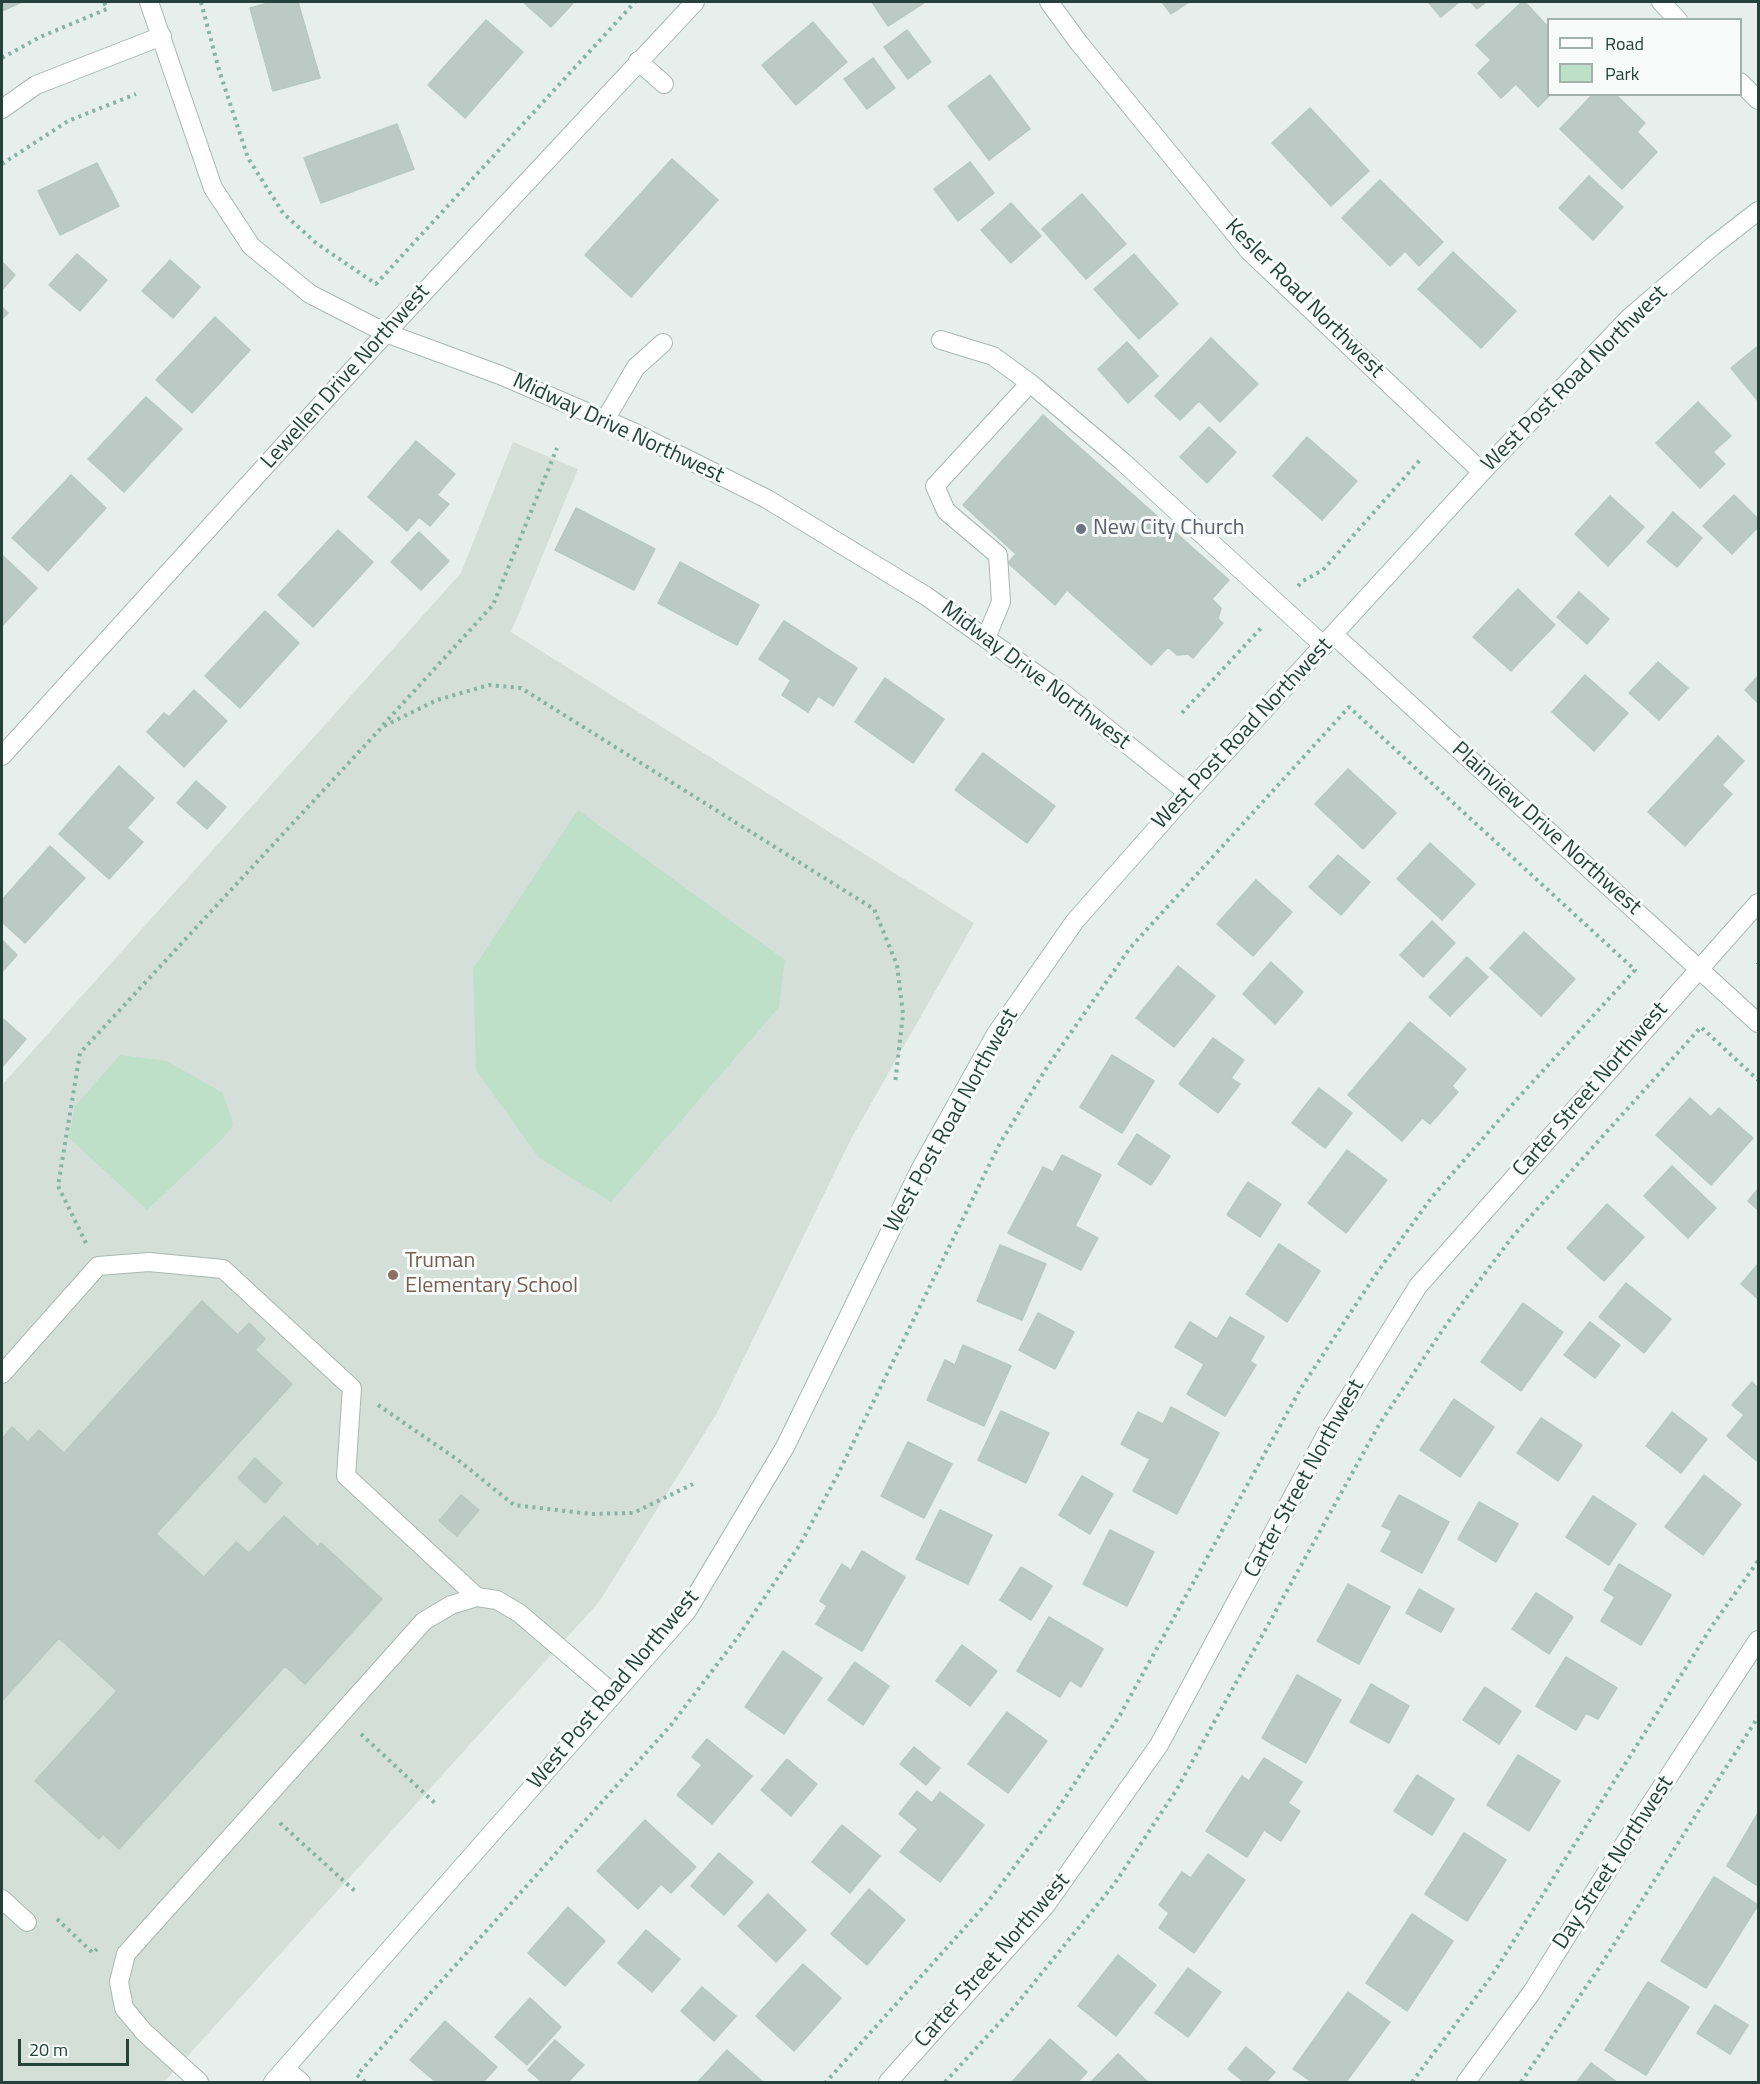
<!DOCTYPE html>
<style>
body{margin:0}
#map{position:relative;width:1760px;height:2084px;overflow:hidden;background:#e6efeb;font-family:"Titillium Web",sans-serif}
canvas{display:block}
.frame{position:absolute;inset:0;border:3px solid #24423a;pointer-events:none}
.legend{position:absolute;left:1547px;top:18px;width:195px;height:78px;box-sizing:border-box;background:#f7fbf9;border:2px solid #a3b1ad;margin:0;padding:8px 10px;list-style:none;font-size:18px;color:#24423a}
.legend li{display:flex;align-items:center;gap:12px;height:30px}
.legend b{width:30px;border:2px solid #a3b1ad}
.scale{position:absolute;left:18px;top:2039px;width:111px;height:27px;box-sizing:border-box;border:3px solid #24423a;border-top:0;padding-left:8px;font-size:18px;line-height:21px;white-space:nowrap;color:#24423a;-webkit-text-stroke:4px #f7fbf9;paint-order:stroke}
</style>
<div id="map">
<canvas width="1760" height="2084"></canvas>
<div class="frame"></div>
<ul class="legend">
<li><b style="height:8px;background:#fff"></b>Road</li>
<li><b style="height:16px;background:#bfe0c8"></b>Park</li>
</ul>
<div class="scale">20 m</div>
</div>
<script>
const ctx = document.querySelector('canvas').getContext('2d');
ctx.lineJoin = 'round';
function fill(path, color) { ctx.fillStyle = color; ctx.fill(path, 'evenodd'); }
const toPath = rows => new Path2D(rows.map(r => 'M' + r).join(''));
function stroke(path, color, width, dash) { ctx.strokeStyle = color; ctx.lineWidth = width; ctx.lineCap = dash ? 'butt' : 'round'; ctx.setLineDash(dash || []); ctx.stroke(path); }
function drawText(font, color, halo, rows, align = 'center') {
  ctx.font = font + ' "Titillium Web",sans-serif'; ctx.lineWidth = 6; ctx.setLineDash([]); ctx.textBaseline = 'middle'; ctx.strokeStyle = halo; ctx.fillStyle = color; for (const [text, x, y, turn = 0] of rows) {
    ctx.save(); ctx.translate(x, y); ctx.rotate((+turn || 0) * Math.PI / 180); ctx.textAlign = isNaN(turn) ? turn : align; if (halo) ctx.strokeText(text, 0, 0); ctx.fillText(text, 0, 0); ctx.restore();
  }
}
const built = toPath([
 [513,442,578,469,511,632,974,923,852,1137,717,1413,599,1602,164,2082,2,2082,2,1085,461,573]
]);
const green = toPath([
 [578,810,785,960,779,1007,611,1202,539,1158,476,1070,473,969],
 [120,1055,167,1061,223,1093,233,1123,231,1129,220,1141,147,1210,69,1138,75,1106]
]);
const building = toPath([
 [2,2,22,2,2,11,2,2],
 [272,2,298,2,320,78,273,91,250,8,272,2],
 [523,2,574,2,551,27,523,2],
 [872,2,925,2,888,26,872,2],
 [1162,2,1189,2,1171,14,1162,2],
 [1428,2,1459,2,1441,17,1428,2],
 [1471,2,1486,2,1477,9,1471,2],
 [1522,2,1525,2,1548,27,1548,94,1551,94,1538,107,1516,84,1501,98,1478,73,1491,60,1476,45,1522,2],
 [486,20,523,52,465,118,428,85,486,20],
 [813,22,847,62,796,105,762,65,813,22],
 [907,30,931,62,908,79,884,47,907,30],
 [873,58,895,88,867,109,844,79,873,58],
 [990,75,1030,129,989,160,948,106,990,75],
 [1593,94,1615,94,1645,123,1637,132,1657,152,1622,189,1560,129,1593,94],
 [1310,108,1369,171,1331,206,1272,143,1310,108],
 [397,124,414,169,321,203,304,158,397,124],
 [672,159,718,200,631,297,585,255,672,159],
 [970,162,994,193,958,221,934,189,970,162],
 [97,163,119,206,60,235,38,191,97,163],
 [1589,176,1623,207,1593,240,1559,208,1589,176],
 [1380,180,1443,242,1419,266,1405,251,1390,266,1342,218,1380,180],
 [1082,194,1126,244,1086,279,1042,229,1082,194],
 [1011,203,1041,236,1011,263,981,230,1011,203],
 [1453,252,1516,311,1481,348,1418,289,1453,252],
 [77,254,107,280,80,311,49,285,77,254],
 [1134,254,1178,304,1139,339,1094,289,1134,254],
 [170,260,200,287,173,318,142,291,170,260],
 [2,262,15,275,2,290,2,262],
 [2,307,8,313,2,319,2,307],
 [215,317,250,350,192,413,156,380,215,317],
 [1211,338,1258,384,1220,422,1199,401,1180,420,1155,396,1211,338],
 [1127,342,1158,376,1128,403,1098,369,1127,342],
 [1758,346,1758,401,1731,368,1758,346],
 [146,397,182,429,124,492,88,459,146,397],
 [1698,402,1731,436,1713,452,1725,464,1700,488,1656,443,1698,402],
 [1043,415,1229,580,1212,599,1221,608,1218,619,1223,623,1193,658,1188,654,1177,655,1168,647,1151,665,1067,590,1055,605,1008,563,1016,554,963,505,1043,415],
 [1209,427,1236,452,1207,483,1180,457,1209,427],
 [1307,437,1357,481,1322,520,1273,476,1307,437],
 [416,441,455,474,437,495,449,504,430,526,419,517,407,531,368,497,416,441],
 [71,475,106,508,48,571,12,538,71,475],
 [1734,495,1758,519,1758,527,1732,554,1703,526,1734,495],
 [1610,496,1644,527,1608,566,1575,534,1610,496],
 [576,508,655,549,634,590,555,550,576,508],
 [1673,512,1702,538,1677,567,1647,542,1673,512],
 [338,530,373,562,313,627,278,595,338,530],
 [419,532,449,561,421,590,391,562,419,532],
 [2,555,37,588,2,626,2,555],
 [680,562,759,605,737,645,658,603,680,562],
 [1518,589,1555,625,1511,671,1473,637,1518,589],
 [1579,592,1609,619,1587,644,1557,617,1579,592],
 [265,611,299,643,240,708,205,676,265,611],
 [784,621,857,668,833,706,818,696,808,712,782,695,791,680,759,659,784,621],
 [1658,662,1688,688,1659,720,1629,693,1658,662],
 [1585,675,1628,713,1594,751,1552,712,1585,675],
 [1758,676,1758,703,1745,690,1758,676],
 [885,678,944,719,913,763,855,722,885,678],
 [194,690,227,721,184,767,147,732,164,713,169,717,194,690],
 [1718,736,1744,761,1722,785,1732,794,1685,846,1648,812,1718,736],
 [983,753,1055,806,1027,843,955,790,983,753],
 [119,766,154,798,127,828,143,842,109,879,59,834,119,766],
 [1348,769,1396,813,1363,849,1315,804,1348,769],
 [196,781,226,807,207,829,177,803,196,781],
 [1430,843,1475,884,1442,920,1397,879,1430,843],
 [50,846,85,878,25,943,2,922,2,900,50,846],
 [1338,855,1370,882,1341,915,1309,887,1338,855],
 [1256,880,1292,912,1253,956,1217,924,1256,880],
 [1432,921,1455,943,1423,977,1400,955,1432,921],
 [1524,932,1575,979,1541,1016,1490,968,1524,932],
 [2,940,17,955,2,972,2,940],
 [1467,957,1488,977,1450,1016,1429,997,1467,957],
 [1271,962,1303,992,1275,1024,1243,994,1271,962],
 [1178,966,1215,996,1174,1047,1136,1018,1178,966],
 [2,1018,26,1039,2,1067,2,1018],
 [1410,1022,1466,1069,1452,1086,1458,1092,1430,1124,1422,1118,1402,1141,1348,1095,1410,1022],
 [1213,1038,1244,1060,1231,1078,1240,1084,1218,1113,1179,1084,1213,1038],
 [1112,1055,1154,1081,1122,1133,1080,1107,1112,1055],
 [1319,1088,1352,1113,1325,1148,1292,1123,1319,1088],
 [1690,1098,1711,1117,1719,1108,1753,1138,1711,1185,1656,1135,1690,1098],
 [1137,1134,1170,1156,1151,1185,1118,1164,1137,1134],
 [1347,1150,1387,1180,1346,1233,1308,1203,1347,1150],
 [1062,1155,1101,1175,1075,1226,1098,1238,1081,1270,1008,1233,1043,1167,1053,1172,1062,1155],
 [1672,1166,1716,1208,1688,1238,1644,1196,1672,1166],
 [1248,1182,1281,1204,1260,1237,1227,1215,1248,1182],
 [1758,1189,1758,1210,1748,1201,1758,1189],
 [1607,1204,1644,1237,1604,1281,1567,1248,1607,1204],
 [1279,1244,1320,1271,1287,1322,1246,1294,1279,1244],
 [1000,1245,1046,1264,1022,1320,977,1301,1000,1245],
 [1758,1264,1758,1299,1741,1284,1758,1264],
 [1626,1283,1671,1319,1644,1353,1599,1317,1626,1283],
 [202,1301,238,1335,249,1323,265,1339,255,1350,292,1384,156,1534,204,1577,236,1542,249,1553,284,1516,318,1547,321,1543,382,1599,305,1684,285,1666,119,1849,103,1834,99,1839,35,1781,117,1691,59,1638,2,1701,2,1439,12,1427,28,1442,39,1430,64,1453,202,1301],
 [1523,1303,1563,1332,1521,1391,1481,1362,1523,1303],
 [1038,1313,1074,1332,1055,1369,1019,1350,1038,1313],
 [1230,1317,1264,1337,1250,1361,1256,1365,1225,1416,1187,1394,1204,1364,1175,1347,1190,1322,1217,1339,1230,1317],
 [1590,1322,1620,1345,1595,1378,1564,1355,1590,1322],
 [963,1345,1011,1366,984,1426,927,1400,945,1360,955,1365,963,1345],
 [1752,1382,1758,1388,1758,1462,1727,1436,1744,1415,1732,1405,1752,1382],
 [1454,1399,1494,1427,1460,1477,1420,1450,1454,1399],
 [1171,1407,1219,1433,1177,1514,1133,1491,1150,1459,1121,1444,1138,1412,1163,1424,1171,1407],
 [1001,1411,1049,1433,1026,1483,978,1460,1001,1411],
 [1672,1412,1707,1439,1681,1473,1646,1446,1672,1412],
 [1541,1418,1582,1445,1558,1481,1517,1453,1541,1418],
 [908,1442,952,1464,924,1518,881,1496,908,1442],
 [255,1458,282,1483,265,1503,238,1478,255,1458],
 [1704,1475,1741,1504,1703,1555,1665,1527,1704,1475],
 [1082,1476,1113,1494,1090,1534,1059,1515,1082,1476],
 [461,1495,479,1510,457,1536,439,1521,461,1495],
 [1399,1495,1449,1522,1422,1573,1381,1551,1392,1531,1382,1526,1399,1495],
 [1593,1496,1636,1524,1609,1565,1566,1537,1593,1496],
 [1479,1502,1518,1524,1496,1562,1458,1539,1479,1502],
 [940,1510,992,1535,968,1584,916,1559,940,1510],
 [1110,1530,1154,1552,1127,1606,1083,1584,1110,1530],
 [862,1551,905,1577,862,1651,816,1624,827,1606,820,1601,842,1564,851,1570,862,1551],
 [1619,1564,1671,1595,1641,1645,1601,1621,1615,1597,1604,1590,1619,1564],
 [1021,1567,1052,1586,1031,1620,1000,1600,1021,1567],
 [1348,1584,1390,1607,1359,1664,1317,1641,1348,1584],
 [1419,1589,1454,1609,1441,1632,1406,1613,1419,1589],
 [1536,1593,1573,1617,1549,1654,1512,1629,1536,1593],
 [1049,1617,1103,1649,1081,1687,1070,1680,1060,1697,1017,1671,1049,1617],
 [962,1645,997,1671,970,1706,936,1681,962,1645],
 [783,1651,822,1678,784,1734,745,1707,783,1651],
 [1566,1657,1617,1688,1598,1719,1586,1713,1576,1730,1536,1706,1566,1657],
 [855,1662,889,1686,863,1725,828,1700,855,1662],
 [1297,1675,1341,1700,1306,1763,1262,1738,1297,1675],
 [1371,1684,1409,1706,1389,1743,1350,1722,1371,1684],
 [1485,1687,1521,1711,1499,1744,1463,1720,1485,1687],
 [1007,1712,1047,1741,1008,1793,968,1764,1007,1712],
 [707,1739,752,1776,712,1824,677,1795,702,1765,692,1757,707,1739],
 [914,1747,940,1768,926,1785,900,1764,914,1747],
 [1518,1755,1560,1781,1529,1831,1487,1805,1518,1755],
 [1264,1758,1302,1782,1288,1803,1300,1811,1281,1841,1264,1830,1247,1857,1206,1831,1242,1776,1249,1781,1264,1758],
 [787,1759,817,1784,791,1816,761,1790,787,1759],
 [1417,1775,1454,1799,1432,1835,1394,1811,1417,1775],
 [917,1791,932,1803,940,1792,984,1825,940,1882,900,1852,918,1829,899,1814,917,1791],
 [1758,1813,1758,1886,1727,1866,1758,1813],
 [645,1820,696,1867,671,1893,661,1884,638,1909,597,1871,645,1820],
 [842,1825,880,1856,850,1893,812,1862,842,1825],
 [1464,1833,1506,1860,1467,1921,1425,1894,1464,1833],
 [719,1853,753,1882,724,1915,691,1886,719,1853],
 [1208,1854,1245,1880,1194,1953,1159,1928,1169,1913,1159,1905,1182,1872,1191,1878,1208,1854],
 [1714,1877,1758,1905,1706,1988,1661,1961,1714,1877],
 [869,1889,905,1920,867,1965,831,1934,869,1889],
 [768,1894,806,1930,776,1962,738,1926,768,1894],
 [568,1907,605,1941,565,1986,528,1953,568,1907],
 [1412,1914,1453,1941,1407,2011,1366,1983,1412,1914],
 [646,1930,680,1959,652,1992,618,1963,646,1930],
 [1118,1955,1156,1985,1116,2036,1078,2006,1118,1955],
 [803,1964,841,1998,794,2051,756,2016,803,1964],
 [1188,1968,1221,1992,1188,2037,1155,2013,1188,1968],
 [1648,1982,1689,2007,1646,2075,1605,2050,1648,1982],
 [702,1987,736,2016,714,2041,681,2011,702,1987],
 [1348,1992,1390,2022,1346,2082,1312,2082,1293,2069,1348,1992],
 [530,1998,561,2027,527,2065,495,2037,530,1998],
 [1715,2005,1748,2025,1730,2054,1697,2033,1715,2005],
 [445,2021,497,2067,483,2082,436,2082,410,2060,445,2021],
 [1050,2039,1087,2072,1078,2082,1012,2082,1050,2039],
 [555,2040,584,2065,568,2082,542,2082,528,2070,555,2040],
 [1246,2047,1275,2072,1266,2082,1244,2082,1228,2069,1246,2047],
 [727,2050,763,2082,698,2082,727,2050],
 [1118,2054,1148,2082,1091,2082,1118,2054],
 [1591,2063,1617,2082,1577,2082,1591,2063]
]);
const path = toPath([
 [201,2,219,70,248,158,283,213,316,243,376,284,635,2],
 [2,58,40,37,107,9,104,2],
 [2,164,68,121,136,94],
 [1298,586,1303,581,1323,570,1420,460],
 [1182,713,1261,628],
 [383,725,493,605,557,448],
 [1758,963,1758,964],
 [86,1243,58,1186,80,1053,382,727,437,700,489,685,521,688,874,909,897,965,903,1014,895,1084],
 [378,1405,458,1460,514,1505,591,1514,633,1513,693,1484],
 [361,1734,437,1805],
 [280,1823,357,1893],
 [57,1919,93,1953,97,1949],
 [365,2082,357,2075,671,1725,738,1637,801,1543,838,1474,1000,1143,1049,1064,1130,948,1349,707,1635,970,1519,1097,1432,1197,1376,1274,1301,1388,1120,1715,1055,1813,987,1903,826,2082],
 [945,2082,1015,2006,1115,1883,1177,1789,1380,1423,1446,1325,1513,1236,1701,1027,1758,1080],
 [1412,2082,1491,1977,1712,1626,1758,1561],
 [1521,2082,1599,1968,1758,1717]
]);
const lane = toPath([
 [638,61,664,84],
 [941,340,993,356,1030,383,1122,461,1324,646],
 [605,420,636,367,663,343],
 [986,638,1001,602,998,555,946,511,935,486,1030,383],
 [2,1374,98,1266,149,1262,223,1269,352,1388,346,1476,477,1597],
 [2,1899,27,1922],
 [199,2082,144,2032,124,2008,119,1982,126,1954,424,1621,451,1605,477,1597,497,1600,519,1613,614,1694]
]);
const street = toPath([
 [149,2,213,188,251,246,310,294,386,333,500,375,631,431,767,499,926,596,1063,693,1188,793],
 [1049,2,1079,43,1249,251,1482,472],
 [1661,2,1678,20],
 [1740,82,1758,100],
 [2,109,36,85,162,36],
 [1334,635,1758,1023],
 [2,756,386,333,695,2],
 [285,2069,301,2082],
 [888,2082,1046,1905,1159,1745,1328,1431,1418,1286,1758,903],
 [1466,2082,1532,1992,1623,1846,1758,1640]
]);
const secondary = toPath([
 [273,2082,687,1611,785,1447,921,1168,996,1034,1075,921,1188,793,1482,472,1630,317,1713,246,1758,211]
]);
const markers = [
 [1081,529,6,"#6b7280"],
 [393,1275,6,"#8d6e63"]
];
const streetNames = [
 ["Kesler Road Northwest",1304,299,45],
 ["Lewellen Drive Northwest",346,377,-48],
 ["West Post Road Northwest",1575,379,-45],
 ["Midway Drive Northwest",618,429,25],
 ["Midway Drive Northwest",1035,676,37],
 ["West Post Road Northwest",1243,734,-47],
 ["Plainview Drive Northwest",1546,829,42],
 ["Carter Street Northwest",1591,1090,-49],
 ["West Post Road Northwest",952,1121,-61],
 ["Carter Street Northwest",1305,1479,-61],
 ["West Post Road Northwest",614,1690,-50],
 ["Day Street Northwest",1614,1863,-57],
 ["Carter Street Northwest",993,1961,-49]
];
const worshipNames = [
 ["New City Church",1093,529]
];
const educationNames = [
 ["Truman",405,1262],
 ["Elementary School",405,1287]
];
fill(built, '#d4dfda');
fill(green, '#bfe0c8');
fill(building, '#bbcac4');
stroke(building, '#b8c9c2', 1.5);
stroke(lane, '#a8b8b2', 20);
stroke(street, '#a8b8b2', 20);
stroke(secondary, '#a4bbb3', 20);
stroke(path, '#86b3a5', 4, [3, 4.5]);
stroke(lane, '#fff', 18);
stroke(street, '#fff', 18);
stroke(secondary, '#fff', 18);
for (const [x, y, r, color] of markers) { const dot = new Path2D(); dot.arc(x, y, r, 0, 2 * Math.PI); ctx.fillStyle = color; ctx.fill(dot); stroke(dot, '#f7fbf9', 2); }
drawText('22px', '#24423a', '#f7fbf9', streetNames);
drawText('22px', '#5b616d', '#f7fbf9', worshipNames, 'left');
drawText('22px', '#785e54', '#f7fbf9', educationNames, 'left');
</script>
